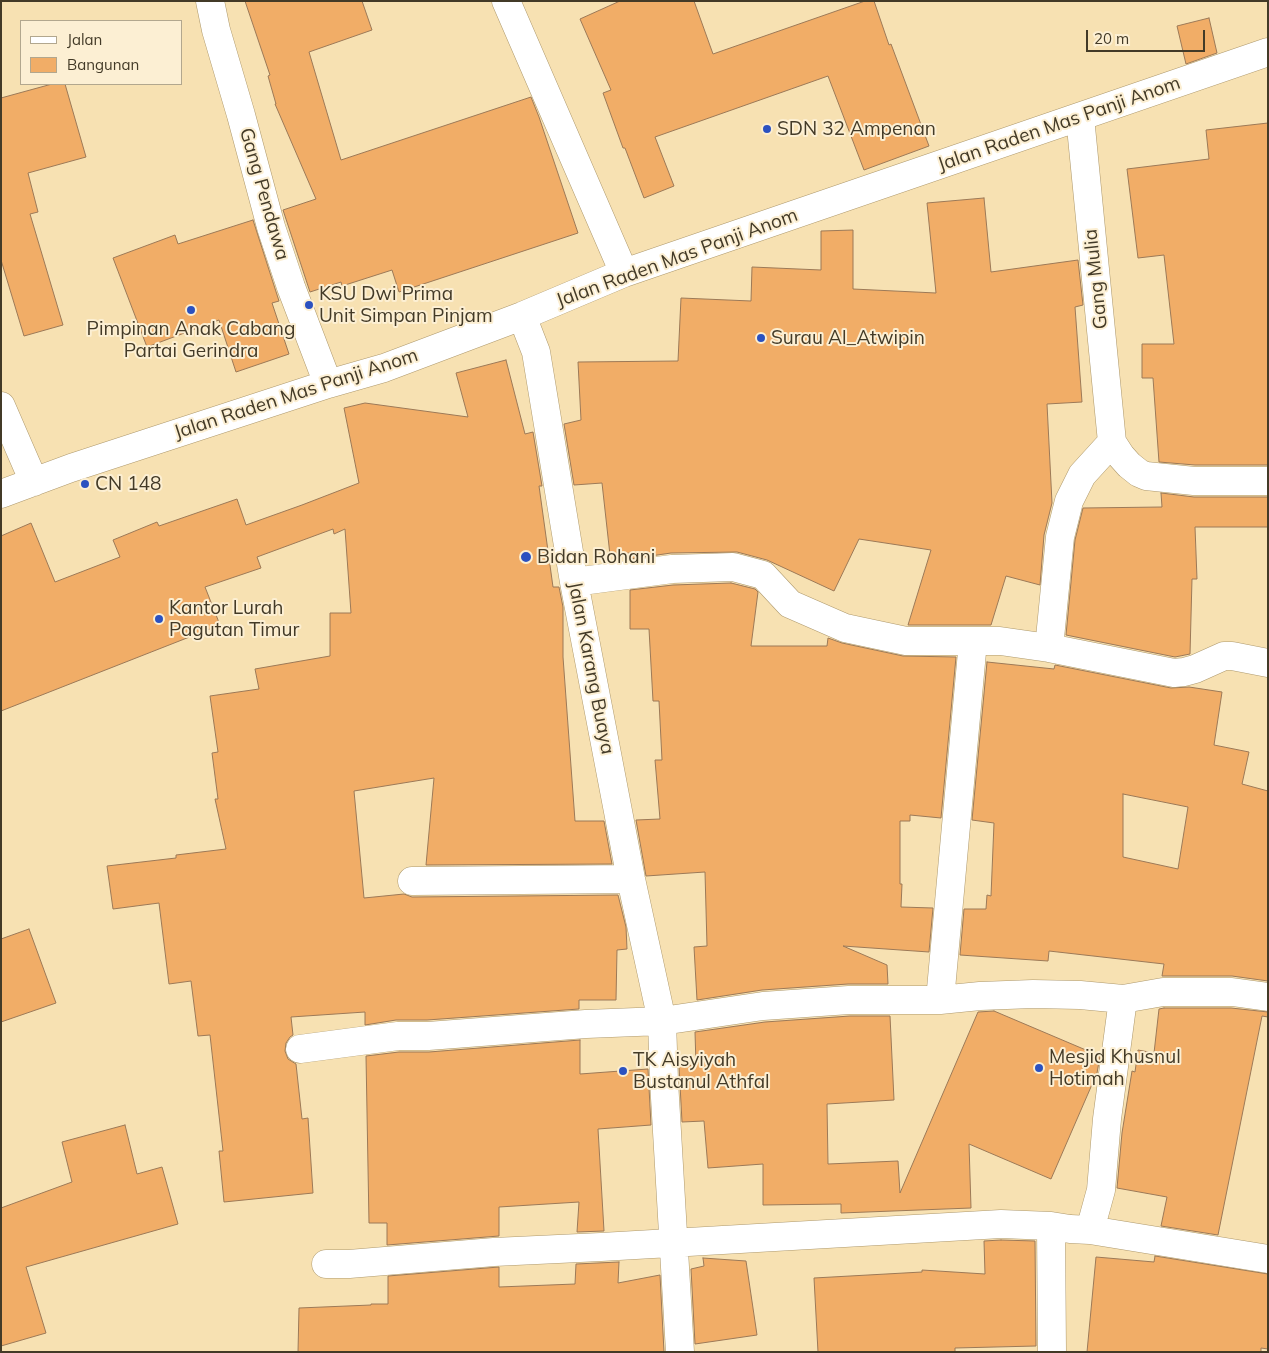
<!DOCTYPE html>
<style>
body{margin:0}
#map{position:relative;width:1269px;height:1353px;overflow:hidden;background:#f7e1b2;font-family:Mulish,sans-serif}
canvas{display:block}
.frame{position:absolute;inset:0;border:2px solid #433a27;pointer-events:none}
.legend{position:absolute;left:20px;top:20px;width:162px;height:65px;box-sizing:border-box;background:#fcefd3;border:1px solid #b2a78e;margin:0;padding:6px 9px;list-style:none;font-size:15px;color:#433a27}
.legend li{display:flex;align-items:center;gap:10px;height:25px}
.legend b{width:25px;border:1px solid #b2a78e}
.scale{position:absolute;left:1086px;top:30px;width:119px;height:22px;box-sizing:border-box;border:2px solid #433a27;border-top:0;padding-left:6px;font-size:15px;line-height:18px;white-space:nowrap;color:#433a27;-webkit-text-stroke:4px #fcefd3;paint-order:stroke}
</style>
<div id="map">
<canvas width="1269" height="1353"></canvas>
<div class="frame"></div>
<ul class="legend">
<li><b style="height:6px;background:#fff"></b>Jalan</li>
<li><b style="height:14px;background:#f1ad67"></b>Bangunan</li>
</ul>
<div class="scale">20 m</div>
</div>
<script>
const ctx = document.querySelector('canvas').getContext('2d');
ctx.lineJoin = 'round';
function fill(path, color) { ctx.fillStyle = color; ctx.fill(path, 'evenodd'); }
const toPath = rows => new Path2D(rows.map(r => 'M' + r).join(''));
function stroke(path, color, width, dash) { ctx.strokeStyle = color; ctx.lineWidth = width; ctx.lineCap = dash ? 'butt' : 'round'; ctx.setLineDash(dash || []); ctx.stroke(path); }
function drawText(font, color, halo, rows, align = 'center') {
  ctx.font = font + ' Mulish,sans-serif'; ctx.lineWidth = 4; ctx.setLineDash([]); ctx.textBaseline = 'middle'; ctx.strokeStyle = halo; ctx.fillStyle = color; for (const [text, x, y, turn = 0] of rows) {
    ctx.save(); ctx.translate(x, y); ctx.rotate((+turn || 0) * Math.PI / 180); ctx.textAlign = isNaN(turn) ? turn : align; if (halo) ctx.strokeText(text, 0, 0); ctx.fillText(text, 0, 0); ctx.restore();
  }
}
const building = toPath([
 [245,1,362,1,372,30,309,52,341,160,531,97,539,117,578,233,399,292,392,270,342,286,341,282,310,292,283,210,316,199,275,104,276,104,268,76,270,75,245,1],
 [620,1,694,1,713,54,865,1,874,1,889,45,891,44,929,146,864,170,828,76,655,137,674,186,644,198,625,148,623,148,603,93,611,90,580,19,620,1],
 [1209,18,1217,53,1186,64,1177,26,1209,18],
 [52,84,65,84,86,157,28,173,38,212,30,214,63,325,24,336,1,260,1,98,52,84],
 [1268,123,1268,465,1195,465,1159,462,1153,378,1142,378,1142,344,1174,344,1164,255,1138,258,1127,169,1209,159,1206,130,1268,123],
 [984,198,991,272,1078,260,1083,305,1075,307,1082,402,1047,404,1052,503,1044,535,1040,585,1006,576,991,625,908,625,931,550,859,539,834,591,767,560,737,552,671,553,630,559,630,553,610,555,602,483,574,485,564,424,581,420,578,362,678,361,681,298,751,301,752,267,821,270,821,231,853,230,853,289,936,293,927,203,984,198],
 [253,220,279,301,272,303,289,354,236,372,219,320,147,347,113,258,175,235,178,244,253,220],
 [506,360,525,434,533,432,542,486,539,486,553,587,559,587,563,607,563,657,575,821,604,821,612,864,426,865,434,778,354,791,364,898,404,894,412,897,618,895,626,927,627,949,617,950,616,1000,579,1000,579,1009,427,1020,396,1020,365,1025,365,1012,291,1017,293,1035,290,1037,286,1043,285,1051,288,1059,296,1064,302,1119,308,1118,313,1193,224,1202,219,1151,223,1151,210,1035,198,1036,191,981,169,984,159,903,113,909,107,866,176,858,176,855,226,849,215,799,218,799,212,753,218,752,210,696,259,689,255,669,330,656,330,613,351,613,345,529,334,534,333,529,257,557,261,568,205,587,220,625,1,711,1,536,31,523,55,582,120,557,113,540,157,522,159,526,237,499,246,525,302,505,359,483,344,408,365,403,468,417,456,373,506,360],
 [1161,493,1194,497,1268,497,1268,527,1195,527,1197,579,1192,579,1190,654,1175,657,1066,635,1075,540,1083,508,1162,507,1161,493],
 [731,583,755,589,758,592,751,646,827,646,828,638,842,643,903,656,956,657,941,818,910,815,910,821,900,821,900,884,902,884,901,907,933,908,929,952,843,946,887,965,888,984,848,984,762,990,697,1000,694,947,707,946,705,872,646,876,636,820,660,819,655,760,662,760,659,701,653,701,649,629,630,629,630,590,673,585,731,583],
 [987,662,1054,669,1055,665,1171,688,1189,687,1222,692,1214,745,1249,752,1242,784,1268,791,1268,981,1232,976,1162,976,1164,964,1049,951,1048,961,960,955,964,909,986,909,987,895,991,896,994,823,972,820,987,662],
 [1123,794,1188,807,1178,869,1123,857,1123,794],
 [29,929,56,1003,1,1022,1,939,29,929],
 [1164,1008,1231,1008,1268,1012,1268,1017,1262,1016,1218,1235,1161,1226,1167,1197,1117,1188,1122,1133,1132,1071,1135,1072,1138,1050,1154,1053,1159,1009,1164,1008],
 [994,1011,1100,1056,1097,1073,1051,1179,969,1144,971,1208,841,1213,841,1204,763,1205,763,1164,708,1168,704,1121,682,1122,679,1066,696,1065,695,1032,765,1022,850,1016,890,1016,894,1100,827,1104,828,1164,898,1161,900,1193,978,1012,994,1011],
 [580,1040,580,1074,648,1069,651,1125,598,1129,604,1231,577,1232,579,1202,499,1207,499,1236,387,1245,387,1223,369,1223,366,1056,399,1052,429,1052,580,1040],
 [125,1125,137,1174,162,1167,178,1224,26,1267,46,1333,1,1346,1,1208,72,1182,62,1142,125,1125],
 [1001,1240,1035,1241,1036,1346,955,1348,955,1352,818,1352,814,1278,922,1272,922,1270,985,1274,984,1241,1001,1240],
 [1155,1256,1268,1274,1268,1349,1261,1348,1261,1352,1087,1352,1096,1257,1154,1262,1155,1256],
 [703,1258,746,1261,757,1335,695,1344,691,1269,704,1266,703,1258],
 [619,1262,618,1283,660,1275,664,1352,298,1352,299,1308,371,1305,371,1304,388,1304,388,1276,499,1267,499,1287,575,1284,576,1264,619,1262]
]);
const minor = toPath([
 [210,1,216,30,241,115,271,227,291,287,328,384],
 [506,1,624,273],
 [1080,117,1112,442,1121,456,1129,465,1139,473,1146,476,1194,481,1268,481],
 [522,316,536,352,574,582,631,879,662,1021,664,1081,680,1352],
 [1,406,34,482],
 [1,494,71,468,328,384,384,368,522,316,624,273,1268,52],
 [574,582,672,569,733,567,763,575,790,604,845,628,906,641,1000,641,1049,648,1174,673,1184,672,1195,669,1224,656,1232,656,1268,663],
 [1049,648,1060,537,1069,501,1082,475,1112,442],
 [412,881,631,879],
 [940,1000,973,641],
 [300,1049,398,1036,428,1036,586,1024,662,1021,763,1006,849,1000,940,1000,980,996,1033,994,1080,995,1123,999,1163,992,1232,992,1268,997],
 [1051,1226,1052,1352],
 [1090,1230,1101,1190,1107,1119,1123,999],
 [326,1264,349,1264,494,1252,601,1247,1001,1224,1051,1226,1070,1229,1090,1230,1268,1259]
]);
const markers = [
 [767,129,5,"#2b51c0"],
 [309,305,5,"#2b51c0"],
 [191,310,5,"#2b51c0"],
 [761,338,5,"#2b51c0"],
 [85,484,5,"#2b51c0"],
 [526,557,6,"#2b51c0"],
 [159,619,5,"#2b51c0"],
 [1039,1068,5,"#2b51c0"],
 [623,1071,5,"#2b51c0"]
];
const streetNames = [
 ["Jalan Raden Mas Panji Anom",1059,124,-19],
 ["Gang Pendawa",264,194,74],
 ["Jalan Raden Mas Panji Anom",677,258,-20],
 ["Gang Mulia",1096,279,-96],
 ["Jalan Raden Mas Panji Anom",296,394,-18],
 ["Jalan Karang Buaya",591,668,79]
];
const poiNames = [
 ["SDN 32 Ampenan",777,129],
 ["KSU Dwi Prima",319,294],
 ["Unit Simpan Pinjam",319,316],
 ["Pimpinan Anak Cabang",191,329,"center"],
 ["Partai Gerindra",191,351,"center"],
 ["Surau Al_Atwipin",771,338],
 ["CN 148",95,484],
 ["Bidan Rohani",537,557],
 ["Kantor Lurah",169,608],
 ["Pagutan Timur",169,630],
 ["Mesjid Khusnul",1049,1057],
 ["Hotimah",1049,1079],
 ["TK Aisyiyah",633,1060],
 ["Bustanul Athfal",633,1082]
];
fill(building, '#f1ad67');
stroke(building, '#9c7957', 1);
stroke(minor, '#ae996d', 29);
stroke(minor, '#fff', 28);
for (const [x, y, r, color] of markers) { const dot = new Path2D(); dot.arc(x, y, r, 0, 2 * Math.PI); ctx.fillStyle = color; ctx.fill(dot); stroke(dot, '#fcefd3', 2); }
drawText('19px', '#433a27', '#fcefd3', streetNames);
drawText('19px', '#433a27', '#fcefd3', poiNames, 'left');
</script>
